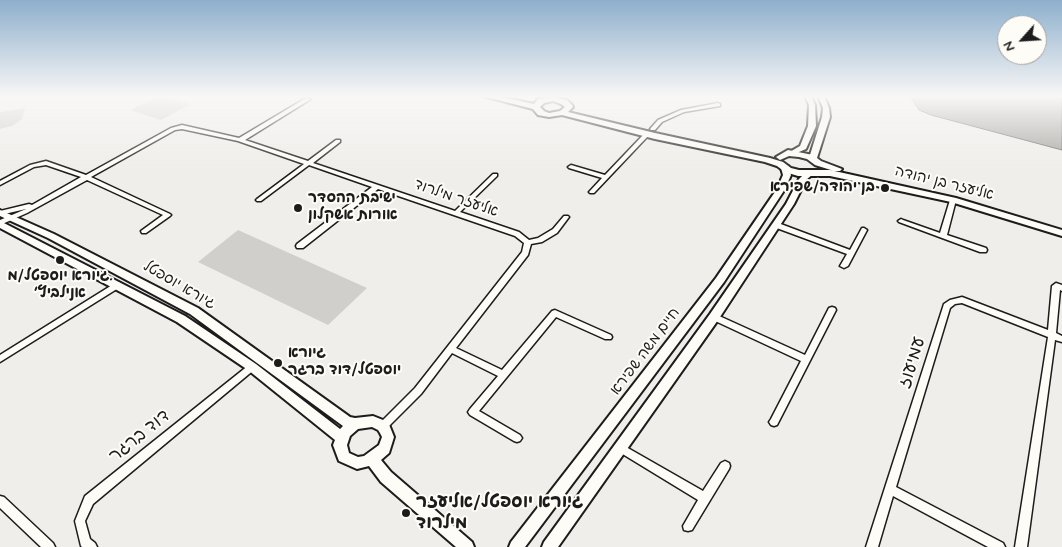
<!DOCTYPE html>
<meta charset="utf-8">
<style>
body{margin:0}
#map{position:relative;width:1062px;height:547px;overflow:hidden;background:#f0eeea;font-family:Mynerve,sans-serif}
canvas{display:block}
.north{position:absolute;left:997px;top:15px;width:50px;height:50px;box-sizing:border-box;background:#fdfcf7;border:1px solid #a3a29f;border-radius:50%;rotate:244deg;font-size:14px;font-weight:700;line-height:20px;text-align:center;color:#1c1c1c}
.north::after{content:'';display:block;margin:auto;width:18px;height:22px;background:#1c1c1c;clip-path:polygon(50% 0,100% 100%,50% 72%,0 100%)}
</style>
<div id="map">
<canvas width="1062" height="547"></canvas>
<div class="north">N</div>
</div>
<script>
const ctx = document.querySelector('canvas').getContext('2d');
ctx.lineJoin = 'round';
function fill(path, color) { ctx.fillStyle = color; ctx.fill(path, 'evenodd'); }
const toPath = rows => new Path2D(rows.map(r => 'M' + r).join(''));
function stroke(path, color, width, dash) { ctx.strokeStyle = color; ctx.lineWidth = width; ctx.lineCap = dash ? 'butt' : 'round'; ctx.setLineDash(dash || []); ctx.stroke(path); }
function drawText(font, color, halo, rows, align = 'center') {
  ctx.font = font + ' Mynerve,"Playpen Sans Hebrew",sans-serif'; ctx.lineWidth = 4; ctx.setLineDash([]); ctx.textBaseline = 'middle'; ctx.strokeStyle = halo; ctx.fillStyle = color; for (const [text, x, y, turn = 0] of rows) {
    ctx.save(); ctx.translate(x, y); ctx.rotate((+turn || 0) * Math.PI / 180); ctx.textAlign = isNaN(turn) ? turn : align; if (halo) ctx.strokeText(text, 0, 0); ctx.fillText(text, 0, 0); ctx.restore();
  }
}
const green = toPath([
 [159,96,161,96,191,104,161,120,130,110],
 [25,108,22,119,12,126,0,129,0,112],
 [238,230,367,288,328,325,198,262]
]);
const water = toPath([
 [910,96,1062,96,1062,150,931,115,919,110,910,96]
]);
const minor = toPath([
 [306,98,311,99,245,140,308,161,336,140,340,140,340,142,313,163,455,211,493,174,497,174,497,176,460,212,519,232,529,240,538,238,553,229,564,216,568,216,569,217,557,233,542,242,531,244,528,255,456,348,502,370,552,311,555,310,611,335,612,337,611,339,605,339,556,317,479,411,520,435,522,438,520,441,517,442,514,441,470,415,468,412,470,409,498,376,452,353,421,394,386,429,383,430,380,429,378,426,380,423,415,388,522,252,524,243,515,236,378,189,303,248,297,248,296,246,297,244,372,187,309,165,261,201,257,201,256,200,257,199,304,164,238,141,182,129,175,130,91,177,170,214,171,215,170,216,146,233,142,233,141,231,163,215,87,180,27,213,0,225,0,220,26,209,0,215,0,211,29,204,32,205,81,177,46,165,34,167,0,185,0,181,30,165,46,161,86,175,171,128,182,125,239,138,306,98],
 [718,103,720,104,720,106,684,112,662,122,655,130,651,130,650,129,658,120,681,110,718,103],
 [647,132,650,134,649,135,594,193,590,193,589,192,602,178,569,168,568,167,571,165,605,175,645,133,647,132],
 [953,198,956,200,947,235,986,248,987,250,986,252,980,252,899,222,898,221,901,219,903,220,940,233,950,200,953,198],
 [774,223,778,223,850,250,862,228,864,228,867,230,848,266,844,268,840,266,847,254,774,227,773,225,774,223],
 [117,282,120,283,121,285,120,287,0,362,0,355,117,282],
 [1056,283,1062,285,1062,291,1060,290,1056,333,1062,336,1062,342,1055,340,1027,547,1015,547,1048,337,962,303,955,304,950,308,896,487,1003,543,1005,547,988,547,893,496,878,547,866,547,944,304,950,300,962,297,1048,330,1052,286,1056,283],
 [832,307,835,308,836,310,777,425,774,426,771,425,769,422,771,419,801,361,711,319,710,317,711,315,717,315,805,355,829,308,832,307],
 [252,363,255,365,256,367,255,369,93,504,85,521,90,539,95,543,97,547,82,547,81,546,75,521,85,496,249,365,252,363],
 [619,443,703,491,721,463,725,461,729,463,730,466,729,469,692,530,688,531,684,530,683,526,698,500,616,450,614,447,616,444,619,443],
 [0,496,4,497,53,543,55,547,41,547,0,508,0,496]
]);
const tertiary = toPath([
 [805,96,811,96,815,105,816,126,806,149,792,155,788,153,800,146,808,126,809,105,805,96],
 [818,96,824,96,829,108,830,117,817,158,813,160,809,158,822,117,823,108,818,96],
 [782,166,788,166,791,175,785,189,724,282,525,547,509,547,511,542,716,278,777,189,783,175,781,168,782,166],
 [806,172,809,172,813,174,806,180,794,204,718,320,558,547,542,547,544,542,710,314,786,204,799,179,806,172],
 [0,210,54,234,198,308,350,417,355,418,373,416,388,422,394,437,389,453,381,460,391,472,472,542,474,547,456,547,381,482,369,466,357,469,339,461,333,445,335,440,248,370,177,322,0,228,0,221,185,316,256,364,340,429,343,426,190,314,48,238,0,216,0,210],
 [372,427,378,430,380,433,382,437,379,445,364,456,358,457,349,453,347,445,350,436,358,429,372,427]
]);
const secondary = toPath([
 [483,96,496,96,534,104,538,99,553,97,567,100,572,105,573,107,568,112,655,133,770,158,783,162,791,168,799,170,830,170,956,198,1062,230,1062,236,951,202,830,176,798,176,785,172,777,166,765,162,655,139,562,115,549,117,538,115,533,109,483,96],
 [553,101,561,104,565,107,560,111,549,113,544,111,540,107,544,103,553,101],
 [788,150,813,155,821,161,842,169,840,171,834,171,815,165,807,159,799,157,789,156,780,160,776,157,788,150]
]);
const markers = [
 [885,188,5,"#1c1c1c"],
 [298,208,5,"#1c1c1c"],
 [60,260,5,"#1c1c1c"],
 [278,363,5,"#1c1c1c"],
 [406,513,5,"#1c1c1c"]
];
const streetNames = [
 ["אליעזר בן יהודה",944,184,14],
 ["אליעזר מילרוד",456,199,19],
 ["גיורא יוספטל",179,286,30],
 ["חיים משה שפירא",646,352,-53]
];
const poiNames = [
 ["בן יהודה/שפירא",875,188,"right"],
 ["ישיבת ההסדר",308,199],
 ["אורות אשקלון",308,216],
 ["גיורא יוספטל/מ.",60,277,"center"],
 ["אנילביץ׳",60,294,"center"],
 ["גיורא",288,354],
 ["יוספטל/דוד ברגר",288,371]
];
const nearStreetnames = [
 ["עמיעוז",913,363,-73],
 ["דוד ברגר",140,437,-39]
];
const nearPoinames = [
 ["גיורא יוספטל/אליעזר",416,503],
 ["מילרוד",416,524]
];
fill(green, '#d0cfcc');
fill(water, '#a8a7a3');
stroke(water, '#706f6d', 1);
stroke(minor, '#1c1c1c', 3);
stroke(tertiary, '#1c1c1c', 4);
stroke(secondary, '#1c1c1c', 4);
fill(minor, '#fdfcf7');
fill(tertiary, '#fdfcf7');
fill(secondary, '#fdfcf7');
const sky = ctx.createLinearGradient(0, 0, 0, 172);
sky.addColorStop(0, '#8eafcc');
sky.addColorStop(0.56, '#f8f7f6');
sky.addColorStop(1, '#f8f7f600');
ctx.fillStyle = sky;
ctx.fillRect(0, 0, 1062, 172);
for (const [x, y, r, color] of markers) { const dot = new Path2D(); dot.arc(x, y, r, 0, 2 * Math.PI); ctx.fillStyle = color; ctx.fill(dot); stroke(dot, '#fdfcf7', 2); }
drawText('15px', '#1c1c1c', '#fdfcf7', streetNames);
drawText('bold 15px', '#1c1c1c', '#fdfcf7', poiNames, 'left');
drawText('18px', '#1c1c1c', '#fdfcf7', nearStreetnames);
drawText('bold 18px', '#1c1c1c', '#fdfcf7', nearPoinames, 'left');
</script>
